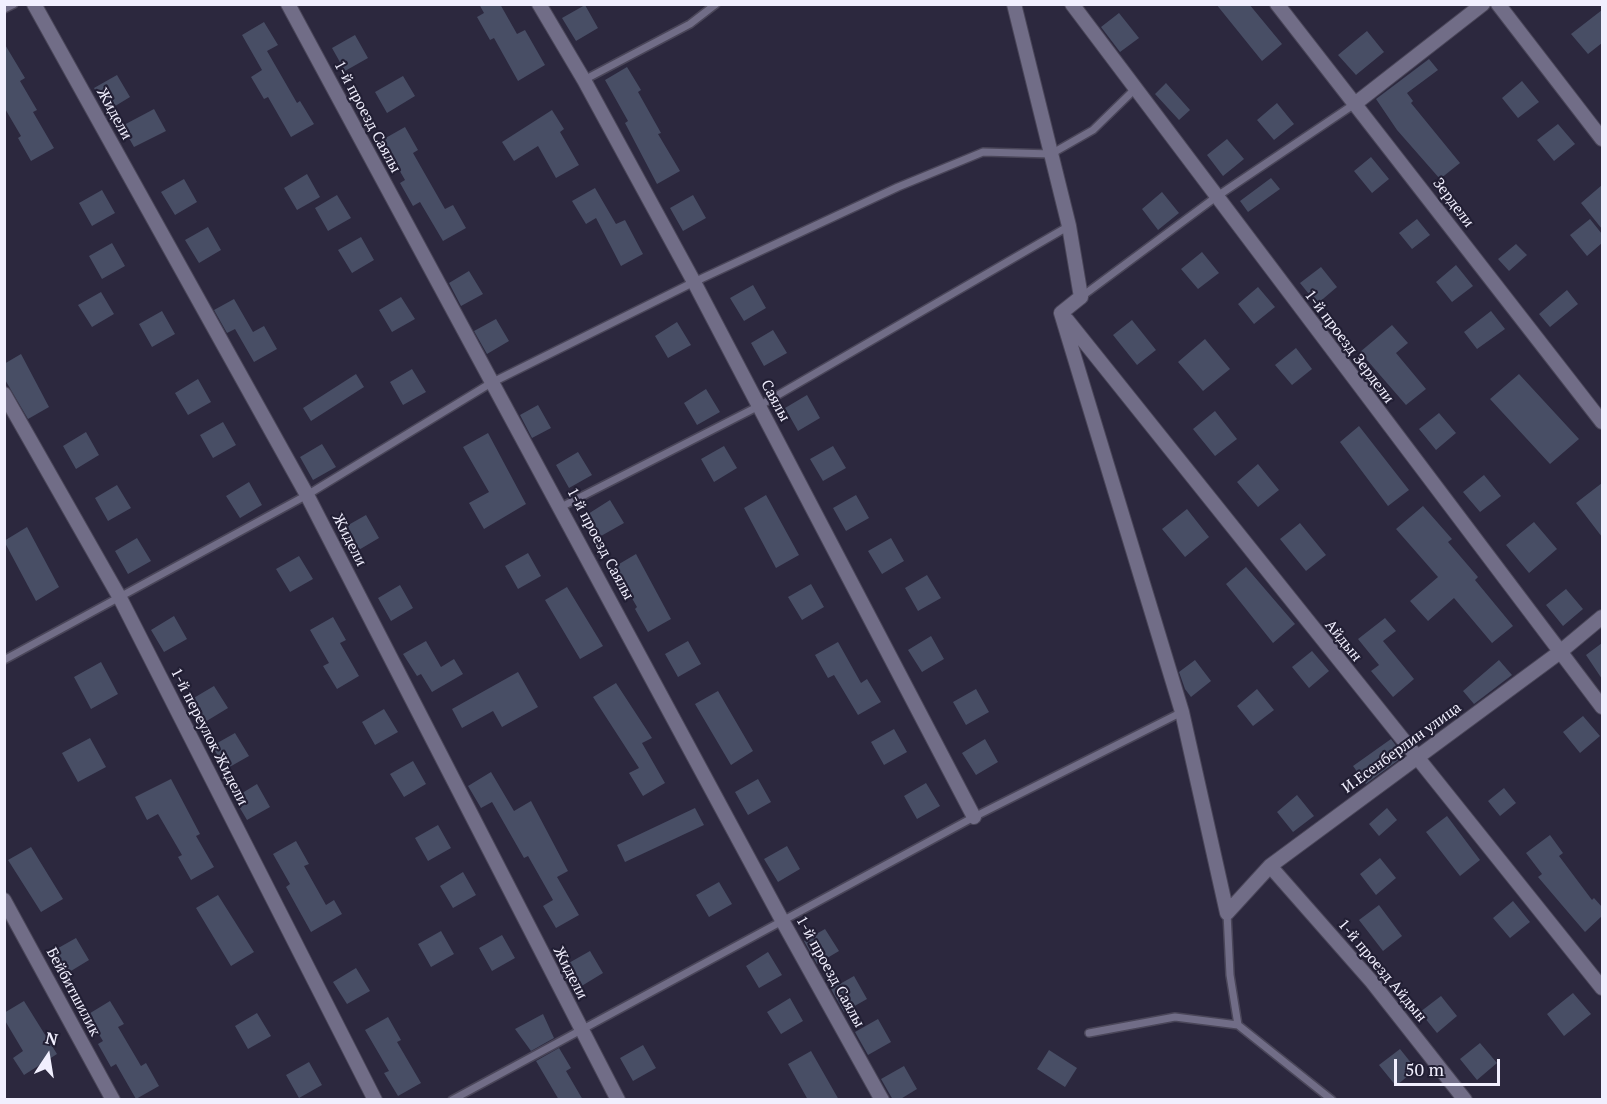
<!DOCTYPE html>
<meta charset="utf-8">
<style>
body{margin:0}
#map{position:relative;width:1607px;height:1104px;overflow:hidden;background:#2c283e;font-family:"PT Serif",serif}
canvas{display:block}
.frame{position:absolute;inset:0;border:6px solid #f1effe;pointer-events:none}
.north{position:absolute;left:18px;top:1026px;width:60px;height:60px;-webkit-text-stroke:4px #221f34;paint-order:stroke;rotate:12deg;font-size:16px;font-weight:700;line-height:24px;text-align:center;color:#f1effe}
.north::after{content:'';display:block;margin:auto;width:21px;height:27px;background:#f1effe;clip-path:polygon(50% 0,100% 100%,50% 72%,0 100%)}
.scale{position:absolute;left:1394px;top:1059px;width:106px;height:27px;box-sizing:border-box;border:3px solid #f1effe;border-top:0;padding-left:8px;font-size:18px;line-height:21px;white-space:nowrap;color:#f1effe;-webkit-text-stroke:4px #221f34;paint-order:stroke}
</style>
<div id="map">
<canvas width="1607" height="1104"></canvas>
<div class="frame"></div>
<div class="north">N</div>
<div class="scale">50 m</div>
</div>
<script>
const ctx = document.querySelector('canvas').getContext('2d');
ctx.lineJoin = 'round';
function fill(path, color) { ctx.fillStyle = color; ctx.fill(path, 'evenodd'); }
const toPath = rows => new Path2D(rows.map(r => 'M' + r).join(''));
function stroke(path, color, width, dash) { ctx.strokeStyle = color; ctx.lineWidth = width; ctx.lineCap = dash ? 'butt' : 'round'; ctx.setLineDash(dash || []); ctx.stroke(path); }
function drawText(font, color, halo, rows, align = 'center') {
  ctx.font = font + ' "PT Serif",serif'; ctx.lineWidth = 4.5; ctx.setLineDash([]); ctx.textBaseline = 'middle'; ctx.strokeStyle = halo; ctx.fillStyle = color; for (const [text, x, y, turn = 0] of rows) {
    ctx.save(); ctx.translate(x, y); ctx.rotate((+turn || 0) * Math.PI / 180); ctx.textAlign = isNaN(turn) ? turn : align; if (halo) ctx.strokeText(text, 0, 0); ctx.fillText(text, 0, 0); ctx.restore();
  }
}
const building = toPath([
 [479,4,500,4,517,34,525,30,545,65,518,81,494,38,490,40,477,17,484,13],
 [1216,4,1249,4,1282,44,1262,61],
 [585,5,598,28,576,41,562,18],
 [1602,10,1602,43,1588,54,1571,34],
 [1119,13,1139,38,1120,52,1101,27],
 [264,22,278,45,267,51,297,103,300,101,314,124,291,137,268,97,264,99,251,77,262,70,242,35],
 [1367,31,1384,52,1356,75,1338,55],
 [355,35,368,58,345,71,332,48],
 [4,43,25,78,20,81,37,110,33,112,54,148,31,161,18,138,21,136,4,107],
 [1429,59,1438,70,1407,93,1413,101,1411,103,1460,163,1440,179,1397,130,1376,99],
 [627,67,641,90,638,92,661,133,658,134,680,171,657,184,625,123,628,121,605,80],
 [117,75,130,97,107,111,94,88],
 [403,76,415,96,387,113,375,92],
 [1522,81,1539,102,1518,118,1502,98],
 [1166,83,1190,110,1179,120,1155,94],
 [1277,103,1294,124,1274,140,1257,120],
 [154,109,166,131,134,147,122,126],
 [552,110,564,129,560,132,579,165,556,178,538,146,514,161,502,142],
 [1558,124,1575,144,1554,161,1537,140],
 [405,127,418,150,413,153,445,209,453,205,466,228,443,241,420,202,413,206,400,183,405,180,382,140],
 [1227,139,1244,159,1223,176,1207,155],
 [1371,157,1389,179,1372,193,1354,171],
 [307,174,320,197,297,210,284,188],
 [1271,178,1280,189,1248,212,1240,201],
 [184,179,197,202,175,215,161,192],
 [1602,185,1602,229,1581,203],
 [595,188,616,224,625,220,643,254,621,266,596,218,586,224,572,201],
 [102,190,115,213,92,226,79,203],
 [1162,192,1179,213,1158,230,1142,209],
 [337,195,351,218,328,231,315,208],
 [693,195,706,218,683,231,670,208],
 [1417,219,1430,235,1412,249,1399,233],
 [1590,219,1602,234,1602,243,1587,256,1570,235],
 [208,227,221,250,199,263,185,240],
 [361,237,374,260,352,273,338,250],
 [112,243,125,266,102,279,89,256],
 [1516,244,1527,255,1509,271,1498,259],
 [1202,252,1219,273,1198,289,1181,269],
 [1456,265,1473,286,1452,302,1436,282],
 [1321,267,1337,287,1317,304,1300,283],
 [469,271,483,294,461,306,449,283],
 [753,285,766,308,744,321,730,298],
 [1258,287,1275,307,1254,324,1238,304],
 [1567,290,1578,304,1550,327,1539,314],
 [101,292,114,314,92,327,78,305],
 [401,297,415,319,392,332,379,310],
 [234,299,253,332,264,326,277,349,254,362,235,329,227,333,214,310],
 [162,311,175,334,152,347,139,324],
 [1491,311,1505,329,1477,349,1464,332],
 [496,319,509,341,487,354,474,331],
 [1132,320,1156,350,1137,365,1113,335],
 [677,322,691,345,668,358,655,336],
 [1392,325,1408,343,1396,353,1426,389,1406,405,1360,352],
 [773,330,787,353,764,366,751,343],
 [1205,339,1230,369,1203,391,1178,362],
 [1296,348,1312,369,1292,385,1275,365],
 [21,354,49,407,28,419,4,378,4,364],
 [412,369,426,392,403,405,390,382],
 [356,374,364,387,311,421,303,408],
 [1519,374,1579,439,1550,464,1490,399],
 [198,379,211,402,188,415,175,393],
 [706,389,720,412,697,425,684,403],
 [807,395,820,418,798,431,785,408],
 [538,405,551,428,532,438,520,415],
 [1215,411,1237,439,1215,456,1193,429],
 [1439,413,1456,433,1436,450,1419,429],
 [223,422,236,445,213,458,200,435],
 [1359,426,1409,490,1388,506,1340,442],
 [86,432,99,455,76,469,63,446],
 [488,433,526,504,484,529,469,503,489,492,463,447],
 [322,444,336,467,313,480,300,457],
 [724,446,737,468,714,482,701,459],
 [833,446,846,468,823,481,810,459],
 [578,452,592,475,569,488,556,465],
 [1258,464,1279,490,1258,507,1237,482],
 [1484,475,1501,496,1480,512,1463,492],
 [249,482,262,505,240,518,226,496],
 [1602,483,1602,537,1576,503],
 [117,485,131,508,108,521,95,498],
 [766,495,799,555,776,568,744,508],
 [856,495,869,518,846,531,833,508],
 [610,500,624,523,601,536,588,514],
 [1423,506,1452,539,1448,542,1478,577,1475,580,1513,626,1492,643,1454,598,1428,621,1410,601,1438,577,1396,529],
 [1187,509,1209,537,1185,557,1162,529],
 [366,515,379,538,357,551,343,528],
 [1534,522,1557,549,1529,573,1506,545],
 [1300,523,1326,555,1306,571,1280,539],
 [27,527,59,587,36,601,4,541],
 [137,538,151,561,128,574,115,551],
 [891,538,904,561,882,574,868,551],
 [528,553,541,576,518,589,505,566],
 [636,554,671,619,648,632,635,609,637,607,614,567],
 [299,556,313,579,290,592,276,569],
 [1246,567,1295,624,1273,643,1226,584],
 [927,575,941,598,918,611,905,588],
 [811,584,824,607,802,620,788,597],
 [400,585,413,608,391,621,378,598],
 [567,587,603,646,580,659,545,600],
 [1566,589,1583,609,1563,626,1546,605],
 [174,616,187,639,164,652,151,630],
 [333,617,346,640,340,643,359,676,337,689,323,666,329,663,310,630],
 [1385,618,1396,631,1383,641,1414,679,1393,697,1371,671,1379,665,1358,639],
 [931,636,944,659,922,672,908,650],
 [426,641,441,667,454,659,463,674,432,692,421,674,417,676,403,654],
 [688,641,701,664,678,677,665,654],
 [838,642,861,683,867,679,881,702,858,715,834,675,828,678,815,655],
 [1602,643,1602,679,1586,655],
 [1312,651,1329,671,1309,688,1292,667],
 [1195,660,1211,681,1191,697,1185,689,1179,672],
 [1499,660,1512,675,1474,704,1463,691],
 [101,662,118,694,91,709,74,677],
 [518,672,538,707,502,727,493,711,462,728,452,709],
 [616,683,652,738,642,743,665,783,643,796,629,773,639,768,593,697],
 [214,686,228,708,205,722,192,699],
 [976,689,989,712,966,725,953,702],
 [1257,689,1274,710,1253,726,1237,706],
 [718,691,753,751,731,765,695,704],
 [384,709,398,732,375,745,362,722],
 [1583,716,1600,736,1580,753,1563,732],
 [894,729,907,752,884,765,871,742],
 [235,733,249,756,226,769,212,746],
 [90,738,106,767,78,782,62,753],
 [985,739,998,762,976,775,962,753],
 [1391,739,1404,756,1366,784,1353,766],
 [413,761,426,784,404,797,390,774],
 [491,772,514,811,531,801,568,871,557,877,579,915,556,928,543,906,553,900,528,856,524,858,492,802,481,808,468,786],
 [171,779,200,834,196,836,214,867,191,880,178,857,182,855,158,814,147,820,135,797],
 [758,779,771,802,748,815,735,792],
 [926,783,940,806,917,819,904,796],
 [257,784,270,807,247,820,234,798],
 [1504,788,1516,803,1500,816,1488,801],
 [1297,795,1314,816,1293,832,1277,812],
 [695,808,704,825,625,862,617,845],
 [1387,808,1397,820,1379,836,1369,824],
 [1447,816,1480,860,1460,876,1426,832],
 [438,825,451,848,428,861,415,838],
 [1550,835,1563,853,1559,856,1592,900,1594,898,1602,907,1602,916,1585,932,1538,877,1542,874,1526,853],
 [296,841,309,864,304,866,326,905,334,900,342,914,311,932,286,887,290,884,273,854],
 [787,846,800,869,778,882,764,859],
 [31,847,63,899,41,912,8,860],
 [1380,858,1396,878,1376,895,1360,874],
 [463,872,476,895,453,908,440,886],
 [719,882,732,904,709,917,696,895],
 [218,895,254,952,231,966,196,908],
 [1513,901,1530,922,1510,938,1493,918],
 [1379,905,1402,936,1383,951,1359,920],
 [825,929,839,951,817,964,804,941],
 [441,931,454,954,431,967,418,944],
 [502,935,515,958,492,971,479,948],
 [76,938,89,960,66,974,53,951],
 [590,951,603,973,580,987,567,964],
 [768,952,782,975,759,988,746,966],
 [356,968,370,991,347,1004,333,982],
 [854,976,867,999,844,1012,831,989],
 [1573,993,1591,1014,1564,1036,1547,1014],
 [1441,996,1457,1016,1437,1033,1420,1012],
 [790,998,803,1021,781,1034,767,1012],
 [24,1001,57,1054,24,1075,13,1058,23,1051,4,1019,4,1013],
 [110,1001,124,1024,118,1027,141,1066,146,1063,159,1086,136,1099,116,1064,111,1067,98,1044,103,1041,87,1015],
 [257,1013,271,1036,248,1049,235,1026],
 [543,1014,554,1038,531,1051,515,1029],
 [388,1017,401,1040,397,1042,421,1083,398,1096,384,1073,389,1071,365,1030],
 [878,1019,891,1042,868,1055,855,1032],
 [1480,1043,1497,1063,1477,1080,1460,1059],
 [643,1045,656,1068,633,1081,620,1058],
 [559,1048,571,1068,566,1071,583,1100,559,1100,536,1061],
 [1400,1049,1416,1069,1396,1086,1379,1065],
 [1049,1050,1077,1068,1065,1087,1037,1069],
 [811,1051,839,1100,808,1100,788,1064],
 [309,1062,322,1085,299,1098,286,1075],
 [904,1066,917,1089,899,1100,893,1100,881,1079]
]);
const lane = toPath([
 [4,9,14,4],
 [584,80,690,24,716,4],
 [1081,297,1216,197,1356,103],
 [561,507,759,406,1069,226],
 [4,660,307,495,491,383,694,282,898,187,983,152,1051,154,1093,130,1135,89],
 [1227,913,1230,975,1238,1025,1332,1100],
 [1089,1033,1175,1017,1238,1025],
 [452,1100,974,817,1182,712]
]);
const street = toPath([
 [34,4,307,495,618,1100],
 [288,4,783,922,882,1100],
 [539,4,584,80,694,282,974,817],
 [1014,4,1069,226,1081,297,1061,313,1182,712,1227,913],
 [1072,4,1602,707],
 [1277,4,1602,422],
 [1498,4,1602,139],
 [1356,103,1483,4],
 [1067,320,1602,988],
 [4,394,120,598,375,1100],
 [1270,866,1372,982,1465,1100],
 [4,900,113,1100],
 [1227,913,1270,866,1560,652,1602,617]
]);
const streetNames = [
 ["Жидели",114,114,61],
 ["1-й проезд Саялы",367,117,62],
 ["Зердели",1453,203,53],
 ["1-й проезд Зердели",1349,347,53],
 ["Саялы",775,401,62],
 ["Жидели",349,540,63],
 ["1-й проезд Саялы",600,544,62],
 ["Айдын",1343,641,51],
 ["1-й переулок Жидели",209,737,63],
 ["И.Есенберлин улица",1402,748,-36],
 ["1-й проезд Айдын",1382,971,50],
 ["1-й проезд Саялы",830,972,61],
 ["Жидели",570,973,63],
 ["Бейбитшилик",73,992,62]
];
fill(building, '#484e65');
stroke(lane, '#4a4659', 10);
stroke(street, '#4a4659', 16);
stroke(lane, '#716d87', 7);
stroke(street, '#716d87', 14);
drawText('15px', '#f1effe', '#221f34', streetNames);
</script>
